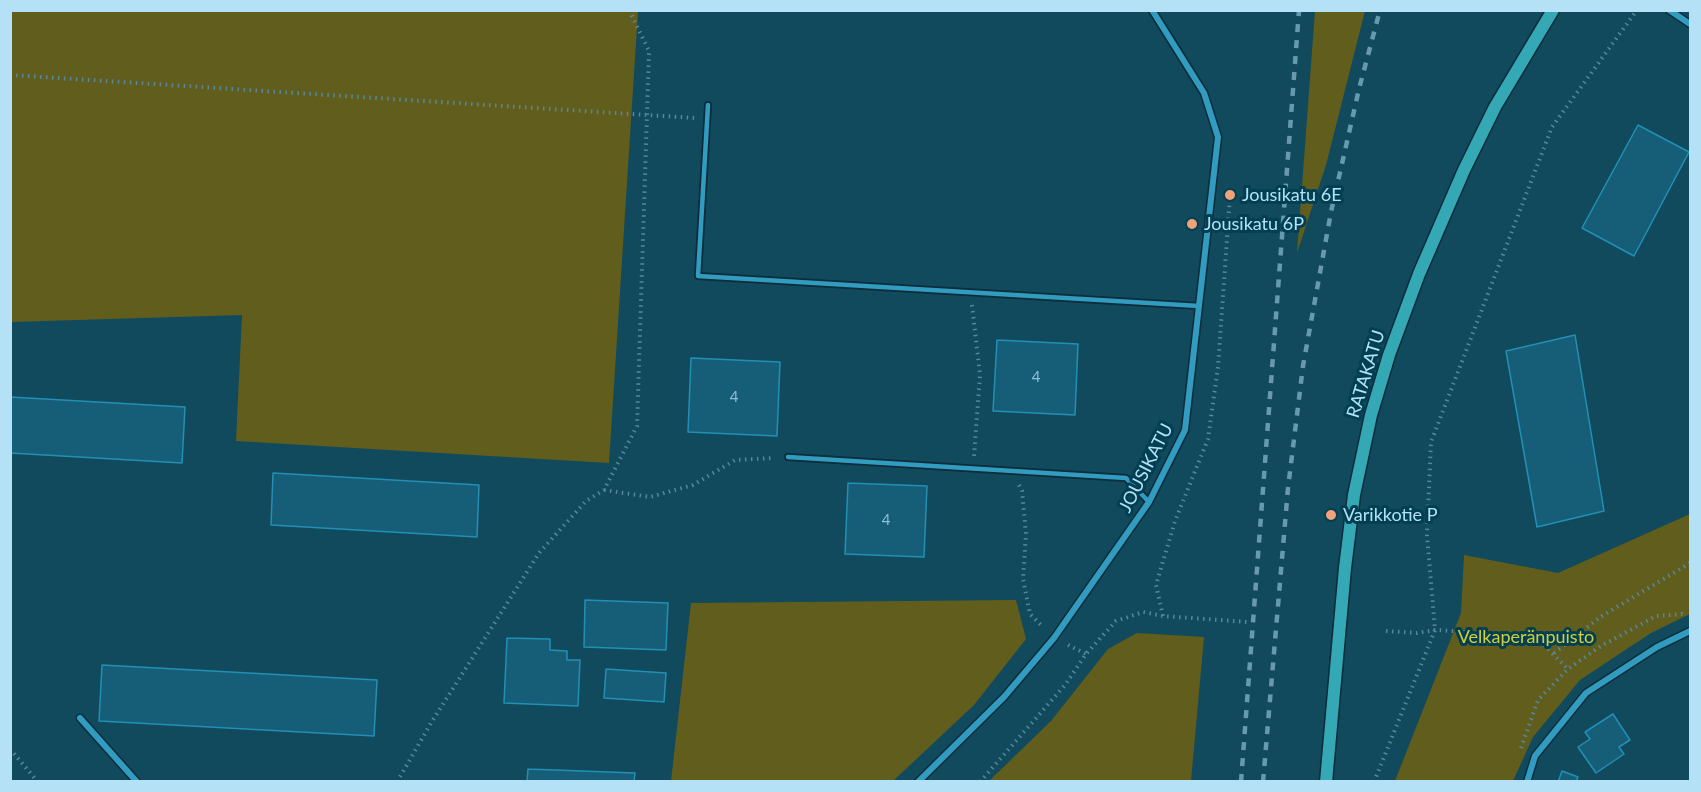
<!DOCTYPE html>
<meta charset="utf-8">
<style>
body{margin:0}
#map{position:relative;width:1701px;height:792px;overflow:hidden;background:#11495d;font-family:Lato,sans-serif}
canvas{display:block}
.frame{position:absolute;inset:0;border:12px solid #b4e1f5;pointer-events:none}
</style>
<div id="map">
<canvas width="1701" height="792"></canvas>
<div class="frame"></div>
</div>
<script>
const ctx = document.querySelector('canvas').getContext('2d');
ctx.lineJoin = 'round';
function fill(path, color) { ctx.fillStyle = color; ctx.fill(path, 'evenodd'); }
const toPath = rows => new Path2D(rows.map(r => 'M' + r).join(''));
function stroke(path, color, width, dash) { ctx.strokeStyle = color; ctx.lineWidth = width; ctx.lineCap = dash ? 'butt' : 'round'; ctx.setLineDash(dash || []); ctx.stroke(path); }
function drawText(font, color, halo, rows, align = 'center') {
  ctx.font = font + ' Lato,sans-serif'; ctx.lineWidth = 6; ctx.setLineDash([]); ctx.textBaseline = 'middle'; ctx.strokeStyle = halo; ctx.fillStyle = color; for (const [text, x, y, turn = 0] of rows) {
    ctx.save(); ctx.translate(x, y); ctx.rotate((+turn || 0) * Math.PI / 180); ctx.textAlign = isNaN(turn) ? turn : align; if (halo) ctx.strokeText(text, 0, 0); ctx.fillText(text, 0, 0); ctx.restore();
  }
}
const green = toPath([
 [10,11,638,11,609,463,236,441,242,315,11,322],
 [1315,11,1365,11,1326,165,1297,253],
 [1690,514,1690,614,1651,633,1580,680,1533,737,1513,781,1395,781,1461,613,1464,555,1558,573],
 [1016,600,1026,639,974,705,893,781,671,781,691,603],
 [1137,633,1204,637,1191,781,989,781,1051,721,1108,649]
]);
const building = toPath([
 [1638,125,1689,152,1634,256,1582,228,1638,125],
 [1575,335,1604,511,1537,527,1506,351,1575,335],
 [997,340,1078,344,1075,415,993,411,997,340],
 [691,358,780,362,777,436,688,432,691,358],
 [10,397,185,407,182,463,10,453,10,397],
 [273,473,479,485,477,537,271,525,273,473],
 [848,483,927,486,924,557,845,554,848,483],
 [585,600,668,603,666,650,584,647,585,600],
 [507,638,550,639,550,650,567,651,567,660,580,660,578,706,504,703,507,638],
 [102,665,377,680,374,736,99,721,102,665],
 [606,669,666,673,664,702,604,698,606,669],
 [1613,714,1630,740,1619,747,1624,754,1596,773,1578,747,1590,739,1585,732,1613,714],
 [528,769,635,773,634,782,527,782,528,769],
 [1562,771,1578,777,1576,782,1558,782,1562,771]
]);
const path = toPath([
 [10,75,695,118],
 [972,305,980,375,974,456],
 [1019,485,1022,491,1026,534,1023,579,1030,614,1043,627],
 [604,490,650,497,693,485,735,460,774,458],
 [1163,616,1156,585,1175,521,1208,439,1218,367,1230,196],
 [1386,631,1417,633,1435,630,1535,636,1568,669,1601,646,1656,616,1682,614,1685,616],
 [1068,645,1086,654],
 [1554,653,1602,616,1690,563],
 [1521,748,1538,700,1568,669],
 [10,749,38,782],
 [397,782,431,723,539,553,586,501,604,490,637,426,649,51,629,10],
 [980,782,1065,685,1086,654,1116,621,1143,612,1163,616,1248,622],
 [1374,782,1435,630,1427,535,1431,442,1552,127,1637,10]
]);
const lane = toPath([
 [708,105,698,276,1199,306],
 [788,457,1126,478,1149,502]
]);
const street = toPath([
 [1669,10,1690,24],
 [80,718,137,782],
 [918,782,1004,697,1054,638,1149,502,1185,430,1218,137,1204,93,1152,10],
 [1527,782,1535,756,1586,693,1657,647,1690,631]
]);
const secondary = toPath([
 [1326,782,1345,568,1354,495,1371,415,1389,355,1419,274,1464,170,1495,107,1553,10]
]);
const rail = toPath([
 [1241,782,1299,10],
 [1263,782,1288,488,1303,366,1331,212,1359,89,1380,10]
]);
const markers = [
 [1230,195,6,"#f1a27b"],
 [1192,224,6,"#f1a27b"],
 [1331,515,6,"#f1a27b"]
];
const numberNames = [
 ["4",1036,377],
 ["4",734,397],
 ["4",886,520]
];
const poiNames = [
 ["Jousikatu 6E",1242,195],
 ["Jousikatu 6P",1204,224],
 ["Varikkotie P",1343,515]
];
const streetNames = [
 ["RATAKATU",1366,374,-73],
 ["JOUSIKATU",1146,468,-63]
];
const parkNames = [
 ["Velkaperänpuisto",1526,637]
];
fill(green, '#615e1d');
fill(building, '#165e77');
stroke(building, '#2290b5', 1.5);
stroke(lane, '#0d2d3a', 8);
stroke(street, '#0d2d3a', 9);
stroke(secondary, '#0d2d3a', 15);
stroke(path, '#55889c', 4, [1.5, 4.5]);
stroke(lane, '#319bc0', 4.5);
stroke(street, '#319bc0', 6);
stroke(secondary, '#34a9b5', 12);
stroke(rail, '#679aae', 4.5, [8, 8]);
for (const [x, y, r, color] of markers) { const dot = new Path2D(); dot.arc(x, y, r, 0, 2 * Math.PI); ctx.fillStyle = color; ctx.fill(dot); stroke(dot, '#013f52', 2); }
drawText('15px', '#8cc0d6', null, numberNames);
drawText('18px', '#b4e1f5', '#013f52', poiNames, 'left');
drawText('18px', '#b4e1f5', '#013f52', streetNames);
drawText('18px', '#d5ce39', '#013f52', parkNames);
</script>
